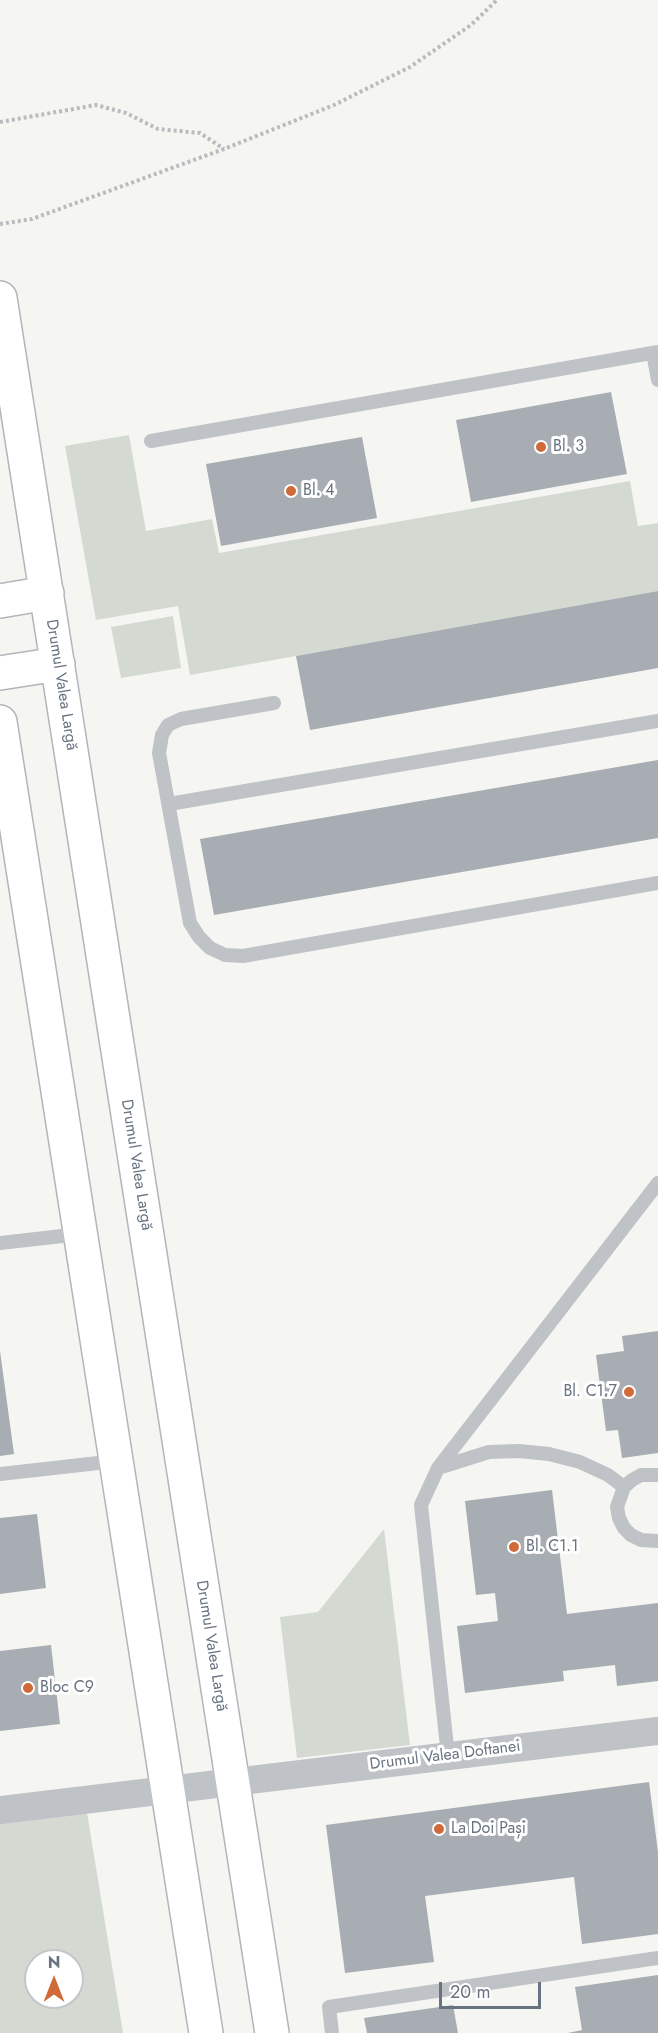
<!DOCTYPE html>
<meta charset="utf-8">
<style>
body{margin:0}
#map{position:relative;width:658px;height:2033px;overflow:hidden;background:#f5f5f2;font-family:Jost,sans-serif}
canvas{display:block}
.north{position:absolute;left:24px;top:1949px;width:60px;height:60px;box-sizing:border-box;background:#fff;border:2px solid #c2c7cc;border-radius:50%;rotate:0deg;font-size:16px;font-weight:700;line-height:24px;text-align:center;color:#677380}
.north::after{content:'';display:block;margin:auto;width:21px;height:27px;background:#d06a38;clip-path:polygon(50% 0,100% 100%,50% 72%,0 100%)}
.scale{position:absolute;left:439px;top:1982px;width:102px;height:27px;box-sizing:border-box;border:3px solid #677380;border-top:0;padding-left:8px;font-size:18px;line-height:21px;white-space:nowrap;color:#677380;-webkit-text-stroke:4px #fff;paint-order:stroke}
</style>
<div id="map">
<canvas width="658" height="2033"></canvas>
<div class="north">N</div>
<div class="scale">20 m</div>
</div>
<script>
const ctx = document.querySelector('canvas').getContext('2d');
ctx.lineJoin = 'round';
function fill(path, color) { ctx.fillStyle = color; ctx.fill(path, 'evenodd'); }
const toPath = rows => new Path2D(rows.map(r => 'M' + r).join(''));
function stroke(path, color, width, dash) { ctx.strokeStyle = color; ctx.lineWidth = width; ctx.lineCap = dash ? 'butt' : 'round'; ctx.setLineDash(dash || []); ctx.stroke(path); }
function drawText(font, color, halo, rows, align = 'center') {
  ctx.font = font + ' Jost,sans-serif'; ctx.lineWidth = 6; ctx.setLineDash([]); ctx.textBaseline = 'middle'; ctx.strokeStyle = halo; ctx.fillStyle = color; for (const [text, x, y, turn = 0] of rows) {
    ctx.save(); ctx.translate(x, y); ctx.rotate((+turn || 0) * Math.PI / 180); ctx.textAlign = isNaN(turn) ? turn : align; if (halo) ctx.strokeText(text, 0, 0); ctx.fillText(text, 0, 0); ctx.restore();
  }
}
const green = toPath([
 [129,435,146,531,212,519,219,553,630,481,638,526,658,523,658,591,190,675,178,606,96,620,65,446],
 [173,616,181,668,121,678,111,627],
 [384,1529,410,1745,297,1758,280,1617,318,1612],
 [85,1800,123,2033,0,2033,0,1809],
 [36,1961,72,1961,72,1997,36,1997]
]);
const building = toPath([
 [611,392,627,474,471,502,456,420],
 [362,437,377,518,221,546,206,464],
 [658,591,658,668,310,730,296,656],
 [658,760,658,838,214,915,200,839],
 [658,1331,658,1453,622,1458,618,1430,606,1431,596,1355,624,1351,622,1336],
 [0,1351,14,1454,0,1456],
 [552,1490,567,1614,658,1603,658,1681,617,1686,615,1665,563,1671,564,1681,465,1693,457,1626,498,1621,495,1593,476,1595,465,1501],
 [37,1514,46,1588,0,1594,0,1518],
 [51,1645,60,1724,0,1731,0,1651],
 [649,1782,658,1852,658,1934,582,1944,574,1877,425,1896,434,1962,345,1973,326,1825],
 [658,1975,658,2033,568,2033,582,2030,575,1987],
 [453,2005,458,2033,367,2033,364,2018]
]);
const path = toPath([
 [0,122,96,105,126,113,158,129,200,133,224,149],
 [0,224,32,219,224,149,334,105,410,67,471,25,497,0]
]);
const lane = toPath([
 [653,353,658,380],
 [151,441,658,352],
 [274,703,181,719,168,725,162,735,159,753,190,923,199,937,210,948,225,955,243,956,658,883],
 [169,804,658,721],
 [0,1243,80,1234],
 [438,1468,489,1452,519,1451,549,1454,580,1462,608,1475,624,1487],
 [0,1474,116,1461],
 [658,1475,641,1475,632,1480,624,1487,617,1507,619,1518,624,1528,631,1535,641,1540,658,1541],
 [448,1756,421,1505,438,1468,658,1183],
 [332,2033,329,2007,658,1958]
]);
const street = toPath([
 [0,1810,658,1731]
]);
const secondary = toPath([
 [0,298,272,2033],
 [0,601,47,593],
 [0,673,58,664],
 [0,722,206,2033]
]);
const markers = [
 [541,447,6,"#d06a38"],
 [291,491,6,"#d06a38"],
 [629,1392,6,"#d06a38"],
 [514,1547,6,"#d06a38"],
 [28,1688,6,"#d06a38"],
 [439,1829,6,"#d06a38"]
];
const poiNames = [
 ["Bl. 3",553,447],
 ["Bl. 4",303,491],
 ["Bl. C1.7",617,1392,"right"],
 ["Bl. C1.1",526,1547],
 ["Bloc C9",40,1688],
 ["La Doi Pași",451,1829]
];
const streetNames = [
 ["Drumul Valea Largă",61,685,81],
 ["Drumul Valea Largă",136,1165,81],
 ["Drumul Valea Largă",211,1646,81],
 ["Drumul Valea Doftanei",445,1756,-7]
];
fill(green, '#d4dad2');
fill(building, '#a7adb2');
stroke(secondary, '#b2b6ba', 36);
stroke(path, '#b9bbbe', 4, [3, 3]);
stroke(lane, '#bfc2c6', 14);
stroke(street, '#bfc2c6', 28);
stroke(secondary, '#fff', 33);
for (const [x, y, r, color] of markers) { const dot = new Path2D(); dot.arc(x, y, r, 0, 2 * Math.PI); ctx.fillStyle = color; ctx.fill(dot); stroke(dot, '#fff', 2); }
drawText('16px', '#677380', '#fff', poiNames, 'left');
drawText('16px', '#677380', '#fff', streetNames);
</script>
